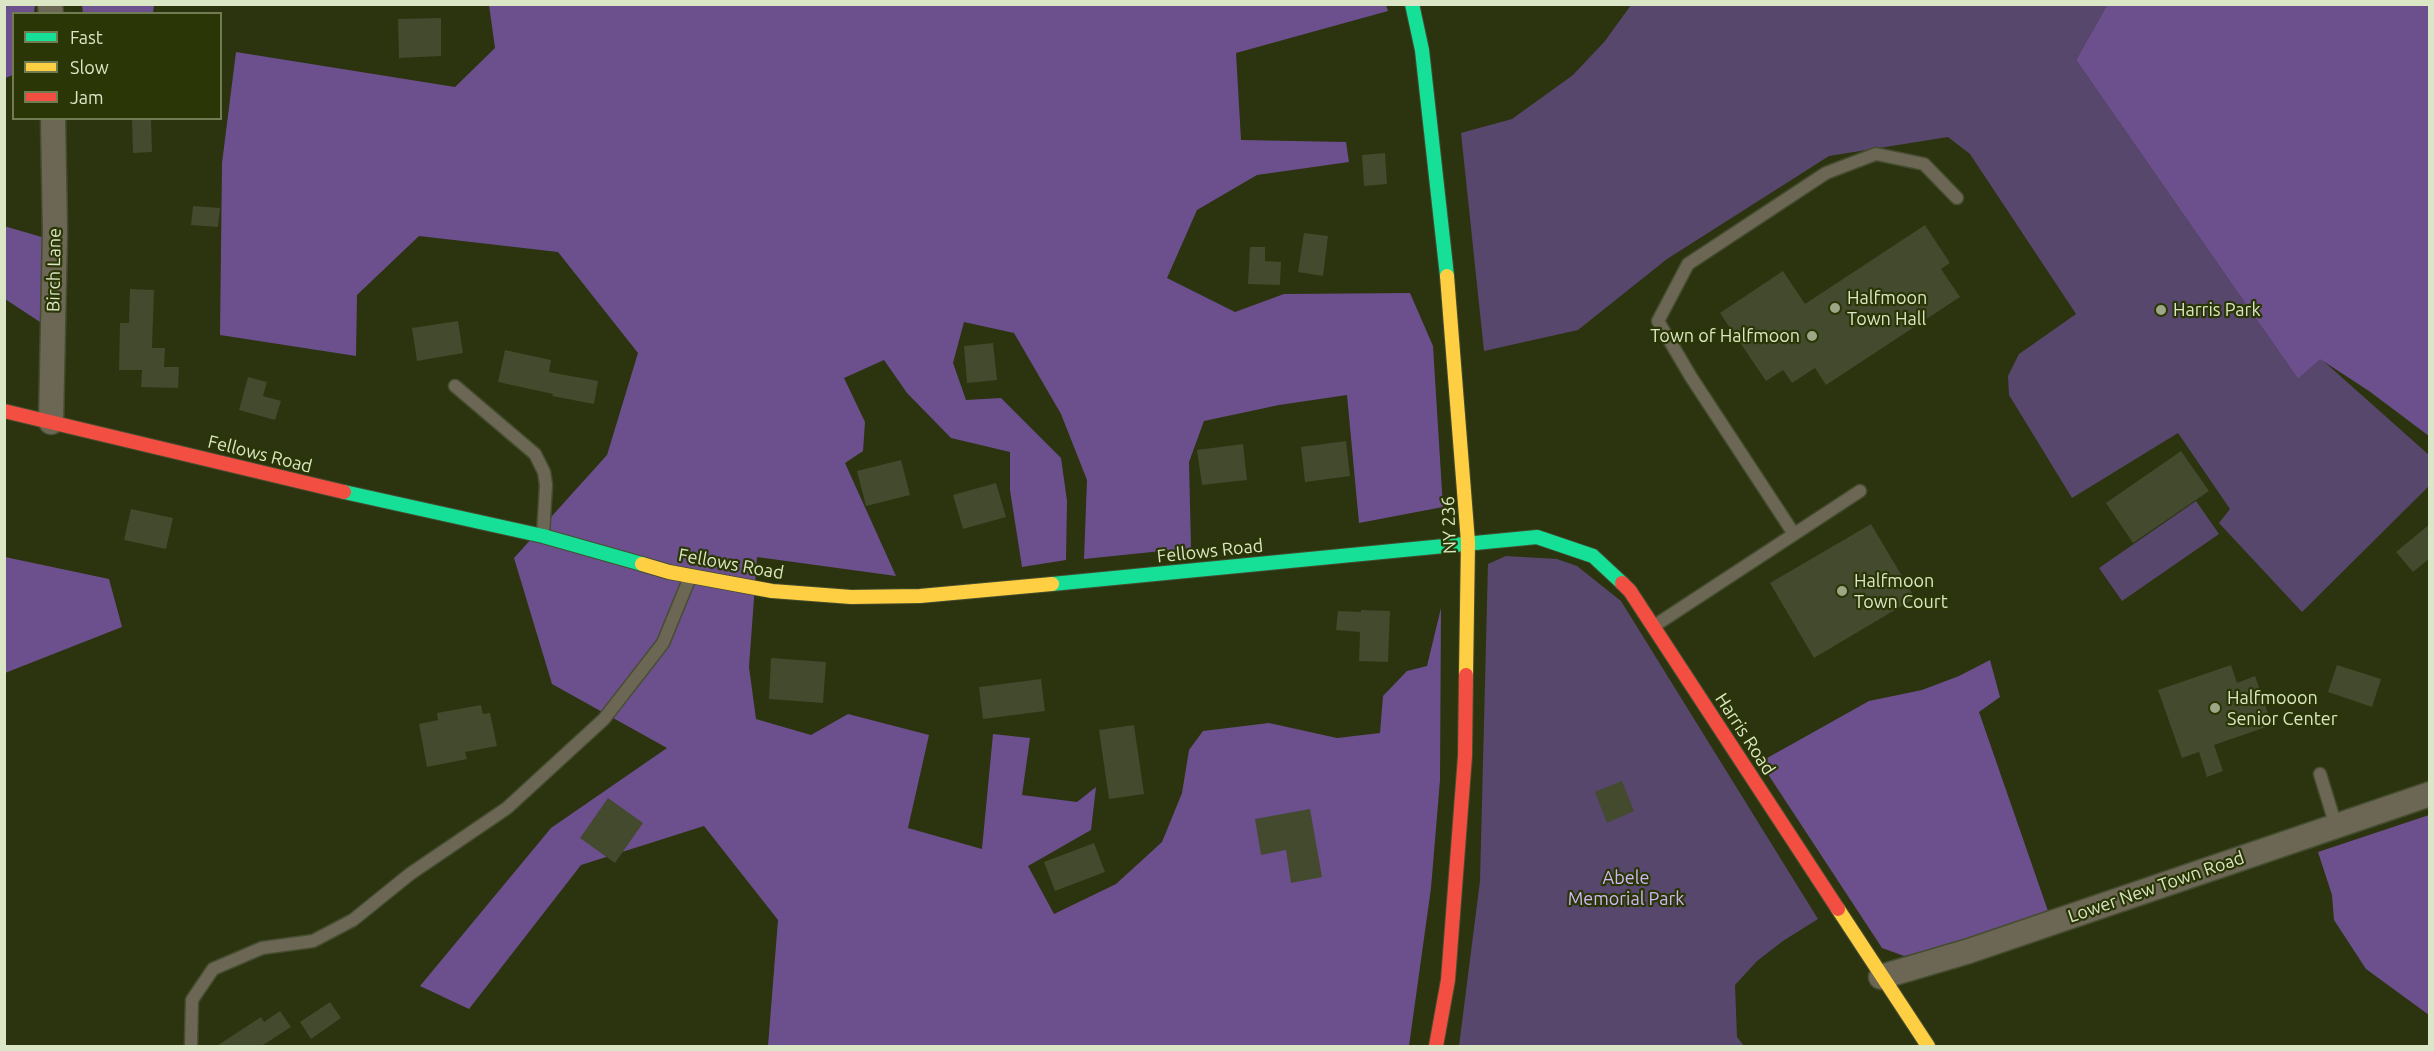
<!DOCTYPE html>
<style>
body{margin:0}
#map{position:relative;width:2434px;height:1051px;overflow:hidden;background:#2b330f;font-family:Ubuntu,sans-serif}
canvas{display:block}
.frame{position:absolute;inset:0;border:6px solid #dbe6c6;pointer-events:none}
.legend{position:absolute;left:12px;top:12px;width:210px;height:108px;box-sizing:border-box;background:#2a3605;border:2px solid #717c52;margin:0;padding:8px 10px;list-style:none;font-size:18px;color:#dbe6c6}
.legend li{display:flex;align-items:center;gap:12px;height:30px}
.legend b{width:30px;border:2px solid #717c52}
</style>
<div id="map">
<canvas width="2434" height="1051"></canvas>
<div class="frame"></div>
<ul class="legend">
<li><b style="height:8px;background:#16e098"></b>Fast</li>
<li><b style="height:8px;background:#ffcf43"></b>Slow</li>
<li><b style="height:8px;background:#f24e42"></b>Jam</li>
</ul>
</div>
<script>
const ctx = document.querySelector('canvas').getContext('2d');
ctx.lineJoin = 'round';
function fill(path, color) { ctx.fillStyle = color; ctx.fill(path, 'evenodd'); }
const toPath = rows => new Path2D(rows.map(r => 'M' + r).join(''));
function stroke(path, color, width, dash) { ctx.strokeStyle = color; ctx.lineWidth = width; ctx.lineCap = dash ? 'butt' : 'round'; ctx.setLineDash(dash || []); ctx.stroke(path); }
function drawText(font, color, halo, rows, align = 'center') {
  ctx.font = font + ' Ubuntu,sans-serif'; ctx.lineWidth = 4.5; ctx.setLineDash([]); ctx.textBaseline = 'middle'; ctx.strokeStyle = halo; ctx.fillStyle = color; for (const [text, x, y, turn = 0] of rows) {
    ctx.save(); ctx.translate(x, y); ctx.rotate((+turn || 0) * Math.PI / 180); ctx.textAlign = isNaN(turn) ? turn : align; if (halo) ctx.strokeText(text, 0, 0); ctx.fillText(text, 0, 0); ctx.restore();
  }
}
const green = toPath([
 [1631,5,2107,5,2076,60,2298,379,2320,358,2429,455,2429,486,2302,612,2219,523,2230,509,2178,433,2072,498,2009,395,2008,376,2019,354,2076,314,1970,154,1948,137,1829,156,1667,259,1578,330,1484,351,1461,133,1512,119,1573,75,1605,41],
 [2196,501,2219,534,2122,601,2099,568],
 [1506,556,1557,559,1577,566,1621,601,1818,919,1783,941,1757,961,1735,985,1737,1037,1744,1046,1459,1046,1480,881,1488,564]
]);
const forest = toPath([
 [4,5,35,5,34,13,14,14,13,75,5,78],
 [82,5,154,5,153,13,83,13],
 [489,5,1386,5,1388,11,1236,53,1241,140,1346,142,1349,162,1257,175,1197,210,1167,278,1235,312,1284,294,1410,293,1433,346,1443,507,1359,523,1347,395,1279,405,1204,421,1189,462,1191,548,1084,559,1087,480,1061,414,1014,333,964,322,953,363,966,400,1001,398,1061,458,1067,501,1066,560,1022,567,1010,490,1010,452,951,438,907,393,884,360,844,378,865,422,863,451,845,463,896,576,757,557,749,667,756,719,811,735,848,714,929,735,908,828,982,849,993,734,1030,738,1022,795,1077,802,1096,787,1091,830,1028,866,1054,914,1116,884,1162,842,1182,793,1189,750,1203,731,1269,723,1337,738,1380,733,1383,696,1407,671,1427,666,1441,608,1440,780,1431,888,1409,1046,768,1046,778,920,704,826,581,865,469,1009,420,986,551,828,667,748,552,684,514,558,607,455,638,353,558,252,419,236,357,295,356,356,220,335,222,163,236,52,455,87,495,48],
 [2107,5,2429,5,2429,436,2369,391,2320,359,2298,379,2076,60],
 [4,226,45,238,43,324,5,299],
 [5,557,109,579,122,627,5,673],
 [1990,660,2000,697,1979,712,2048,911,1933,950,1904,956,1882,948,1760,762,1869,701,1922,690,1959,676],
 [2429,815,2430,815,2429,1015,2366,969,2334,920,2332,895,2318,852]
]);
const building = toPath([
 [441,18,441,56,399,58,398,19],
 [132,118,151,118,152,152,133,153],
 [1385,153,1387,184,1364,186,1362,155],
 [193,206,220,208,218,227,191,225],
 [1925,225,1950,263,1941,269,1960,297,1826,385,1815,368,1792,383,1783,370,1766,381,1720,313,1783,271,1805,304],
 [1304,233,1328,236,1323,276,1298,272],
 [1250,247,1265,247,1265,261,1281,262,1280,285,1248,284],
 [130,289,154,290,152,348,165,348,164,367,179,367,178,388,141,387,142,370,119,370,120,323,129,323],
 [458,321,463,353,417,361,412,328],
 [993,343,997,380,967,383,964,346],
 [505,350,551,360,549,372,598,381,594,404,552,396,553,394,498,382],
 [248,377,267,382,263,396,281,401,275,420,239,410],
 [1346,441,1350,476,1305,482,1301,447],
 [1243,444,1247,480,1202,485,1197,450],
 [2181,451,2209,491,2133,543,2106,503],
 [901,460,910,495,866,506,857,471],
 [996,483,1006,517,963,529,953,495],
 [131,509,173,518,166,549,124,540],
 [1871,524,1915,598,1814,658,1770,583],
 [2430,524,2430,558,2413,572,2396,552],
 [1361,610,1390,611,1388,662,1359,661,1360,632,1336,630,1338,611,1361,612],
 [771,658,826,662,823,703,769,699],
 [2231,665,2237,683,2255,676,2272,725,2214,745,2223,771,2207,777,2199,752,2182,758,2158,690],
 [2337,665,2381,679,2372,707,2328,692],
 [1041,679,1045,711,983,719,979,687],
 [481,705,483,714,490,713,497,746,465,752,467,759,427,767,419,724,438,720,437,713],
 [1134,725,1144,794,1109,799,1099,730],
 [1622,781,1634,811,1607,823,1595,792],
 [608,798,643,823,615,863,580,838],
 [1310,809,1322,877,1291,883,1286,850,1261,855,1255,819],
 [1094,843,1105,872,1055,891,1044,862],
 [330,1002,341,1018,311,1039,300,1022],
 [280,1011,291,1027,260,1047,215,1047,261,1017,264,1022]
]);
const lane = toPath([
 [455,386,535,454,544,472,546,485,543,535],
 [1794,534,1691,377,1658,321,1688,264,1826,173,1876,154,1924,164,1957,198],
 [1654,626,1860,491],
 [2320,774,2336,826],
 [191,1046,192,1000,213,969,262,948,313,941,353,920,410,874,507,808,604,719,663,643,690,577]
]);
const street = toPath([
 [50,4,51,14],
 [51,422,55,231,53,118],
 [1881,977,1969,951,2430,794]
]);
const fast = toPath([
 [1412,4,1422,50,1447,276],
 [344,492,543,536,642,564],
 [1052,584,1537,537,1593,556,1622,583]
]);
const slow = toPath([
 [1447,276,1468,542,1466,675],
 [642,564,669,572,772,591,851,597,920,596,1052,584],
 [1838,909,1928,1046]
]);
const jam = toPath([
 [4,411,344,492],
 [1622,583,1630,591,1838,909],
 [1436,1046,1448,980,1465,756,1466,675]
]);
const markers = [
 [1835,308,6,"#9da786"],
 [2161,310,6,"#9da786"],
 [1812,336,6,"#9da786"],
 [1842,591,6,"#9da786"],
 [2215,708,6,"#9da786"]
];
const streetNames = [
 ["Birch Lane",54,270,-89],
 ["Fellows Road",260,454,14],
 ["NY 236",1449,525,-92],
 ["Fellows Road",1210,551,-6],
 ["Fellows Road",731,564,10],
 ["Harris Road",1745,734,57],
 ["Lower New Town Road",2156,887,-19]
];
const poiNames = [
 ["Halfmoon",1847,298],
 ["Town Hall",1847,319],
 ["Harris Park",2173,310],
 ["Town of Halfmoon",1800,336,"right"],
 ["Halfmoon",1854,581],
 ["Town Court",1854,602],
 ["Halfmooon",2227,698],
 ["Senior Center",2227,719]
];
const parkNames = [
 ["Abele",1626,878],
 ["Memorial Park",1626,899]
];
fill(green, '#58476d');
fill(forest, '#6c508e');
fill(building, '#434a2e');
stroke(lane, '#454d2f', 15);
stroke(street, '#454d2f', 27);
stroke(fast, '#454d2f', 16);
stroke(slow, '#454d2f', 16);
stroke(jam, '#454d2f', 16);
stroke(lane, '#6c6655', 12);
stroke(street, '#6c6655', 24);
stroke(fast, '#16e098', 14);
stroke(slow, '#ffcf43', 14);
stroke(jam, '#f24e42', 14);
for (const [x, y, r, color] of markers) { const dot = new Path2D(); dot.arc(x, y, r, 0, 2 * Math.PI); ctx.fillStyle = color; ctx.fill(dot); stroke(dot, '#2a3605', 2); }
drawText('18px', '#dbe6c6', '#2a3605', streetNames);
drawText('18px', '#dbe6c6', '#2a3605', poiNames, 'left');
drawText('18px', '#d0b7f7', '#2a3605', parkNames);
</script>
